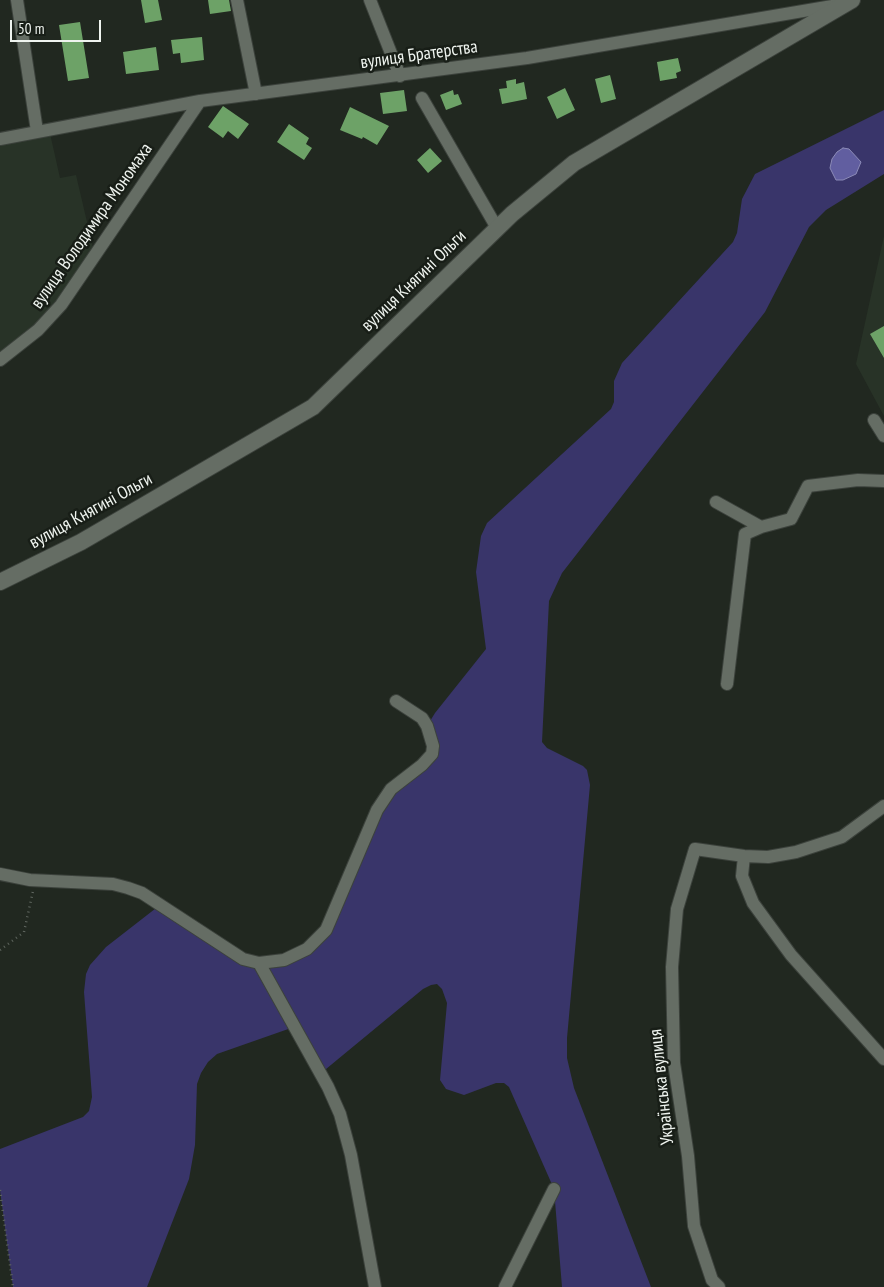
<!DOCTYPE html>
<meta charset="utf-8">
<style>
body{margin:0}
#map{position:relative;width:884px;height:1287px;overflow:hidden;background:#212820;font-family:"PT Sans Narrow",sans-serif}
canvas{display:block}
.scale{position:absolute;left:10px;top:20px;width:91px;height:22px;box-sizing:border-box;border:2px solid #eff4ef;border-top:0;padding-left:6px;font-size:15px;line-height:18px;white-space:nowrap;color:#eff4ef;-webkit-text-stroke:4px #181e17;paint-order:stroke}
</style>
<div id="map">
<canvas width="884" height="1287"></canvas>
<div class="scale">50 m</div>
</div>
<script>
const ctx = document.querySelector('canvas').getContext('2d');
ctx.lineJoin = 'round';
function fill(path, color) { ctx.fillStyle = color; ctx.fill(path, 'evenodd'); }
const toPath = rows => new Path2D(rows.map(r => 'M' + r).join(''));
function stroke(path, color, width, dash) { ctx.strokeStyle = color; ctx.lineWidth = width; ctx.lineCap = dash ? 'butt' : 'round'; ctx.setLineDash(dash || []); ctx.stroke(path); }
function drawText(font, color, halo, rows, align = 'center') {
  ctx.font = font + ' "PT Sans Narrow",sans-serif'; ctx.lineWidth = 5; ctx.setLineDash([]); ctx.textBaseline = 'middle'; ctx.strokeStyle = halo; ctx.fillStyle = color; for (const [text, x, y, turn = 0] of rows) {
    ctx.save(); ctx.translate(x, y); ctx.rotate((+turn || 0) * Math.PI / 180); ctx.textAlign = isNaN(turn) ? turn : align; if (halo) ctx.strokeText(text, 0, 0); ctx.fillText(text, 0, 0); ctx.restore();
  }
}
const built = toPath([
 [49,129,60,178,76,175,95,256,61,305,0,360,0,139],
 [884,236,884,416,856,364]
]);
const green = toPath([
 [884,110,884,174,826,210,809,227,765,312,562,573,549,601,542,742,547,748,583,766,587,770,590,785,567,1038,567,1058,574,1088,651,1287,562,1287,554,1189,509,1087,504,1083,496,1083,464,1095,446,1089,440,1080,447,1003,442,989,437,984,431,985,423,989,320,1074,294,1027,217,1054,208,1062,201,1073,197,1084,195,1145,189,1179,147,1287,13,1287,0,1190,0,1149,83,1117,89,1111,92,1097,84,992,86,974,90,965,106,947,160,905,259,963,316,942,377,810,428,760,427,726,435,713,486,649,476,572,481,536,487,523,611,409,614,402,614,381,622,363,733,242,737,233,742,199,755,174]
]);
const water = toPath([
 [843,148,849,149,861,162,856,174,843,180,836,180,830,168,832,159,837,152,843,148]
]);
const building = toPath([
 [141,0,158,0,162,20,145,23],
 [208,0,229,0,231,11,210,14],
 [80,22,89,78,68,81,59,25],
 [202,37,204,60,181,63,180,53,173,54,171,40],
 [156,47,159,70,126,74,123,52],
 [678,58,681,71,676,73,677,78,660,81,657,62],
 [610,75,616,99,601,103,595,79],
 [516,79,516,84,524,82,527,99,502,104,499,89,507,88,506,81],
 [565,88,575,110,557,119,547,97],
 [404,90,407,111,383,114,380,93],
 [453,90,454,95,458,94,462,104,446,110,440,95],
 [223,106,249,124,238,139,228,131,223,138,208,127],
 [350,107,389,126,377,145,363,137,362,139,340,130],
 [289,124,309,138,306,144,312,148,304,160,277,142],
 [430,148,442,161,428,173,417,160],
 [884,326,884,358,870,334]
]);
const path = toPath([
 [0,950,24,932,33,891],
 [0,1190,13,1287]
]);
const minor = toPath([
 [17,0,37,131],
 [237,0,256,94],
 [370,0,400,76],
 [422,98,497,228],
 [0,139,200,101,527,58,838,5],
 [0,360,38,330,61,305,200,101],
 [874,420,884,436],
 [716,502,761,527],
 [727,684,745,534,761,527,791,519,808,486,858,480,884,481],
 [744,856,742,876,753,903,791,955,884,1059],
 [0,874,30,880,113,884,128,888,142,893,243,959,259,963,284,960,307,949,326,930,377,810,391,789,422,765,432,754,433,746,427,726,422,718,396,701],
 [259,963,328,1087,340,1114,351,1155,375,1287],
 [505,1287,554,1189],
 [719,1287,712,1280,694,1226,688,1156,674,1063,672,967,677,909,695,849,744,856,768,857,796,852,842,837,884,806]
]);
const tertiary = toPath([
 [0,582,81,542,313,407,512,214,574,163,852,0]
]);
const streetNames = [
 ["вулиця Братерства",419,55,-8],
 ["вулиця Володимира Мономаха",92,226,-55],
 ["вулиця Княгині Ольги",414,281,-44],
 ["вулиця Княгині Ольги",91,511,-29],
 ["Українська вулиця",662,1087,-96]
];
fill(built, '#283327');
fill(green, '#39356a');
fill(water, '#615ea0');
stroke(water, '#8c8bb8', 1);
fill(building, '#6da267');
stroke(minor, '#3c423c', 14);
stroke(tertiary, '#3c423c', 18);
stroke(path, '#606760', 2.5, [1, 4]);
stroke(minor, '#656d64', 12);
stroke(tertiary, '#656d64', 16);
drawText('18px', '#eff4ef', '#181e17', streetNames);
</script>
